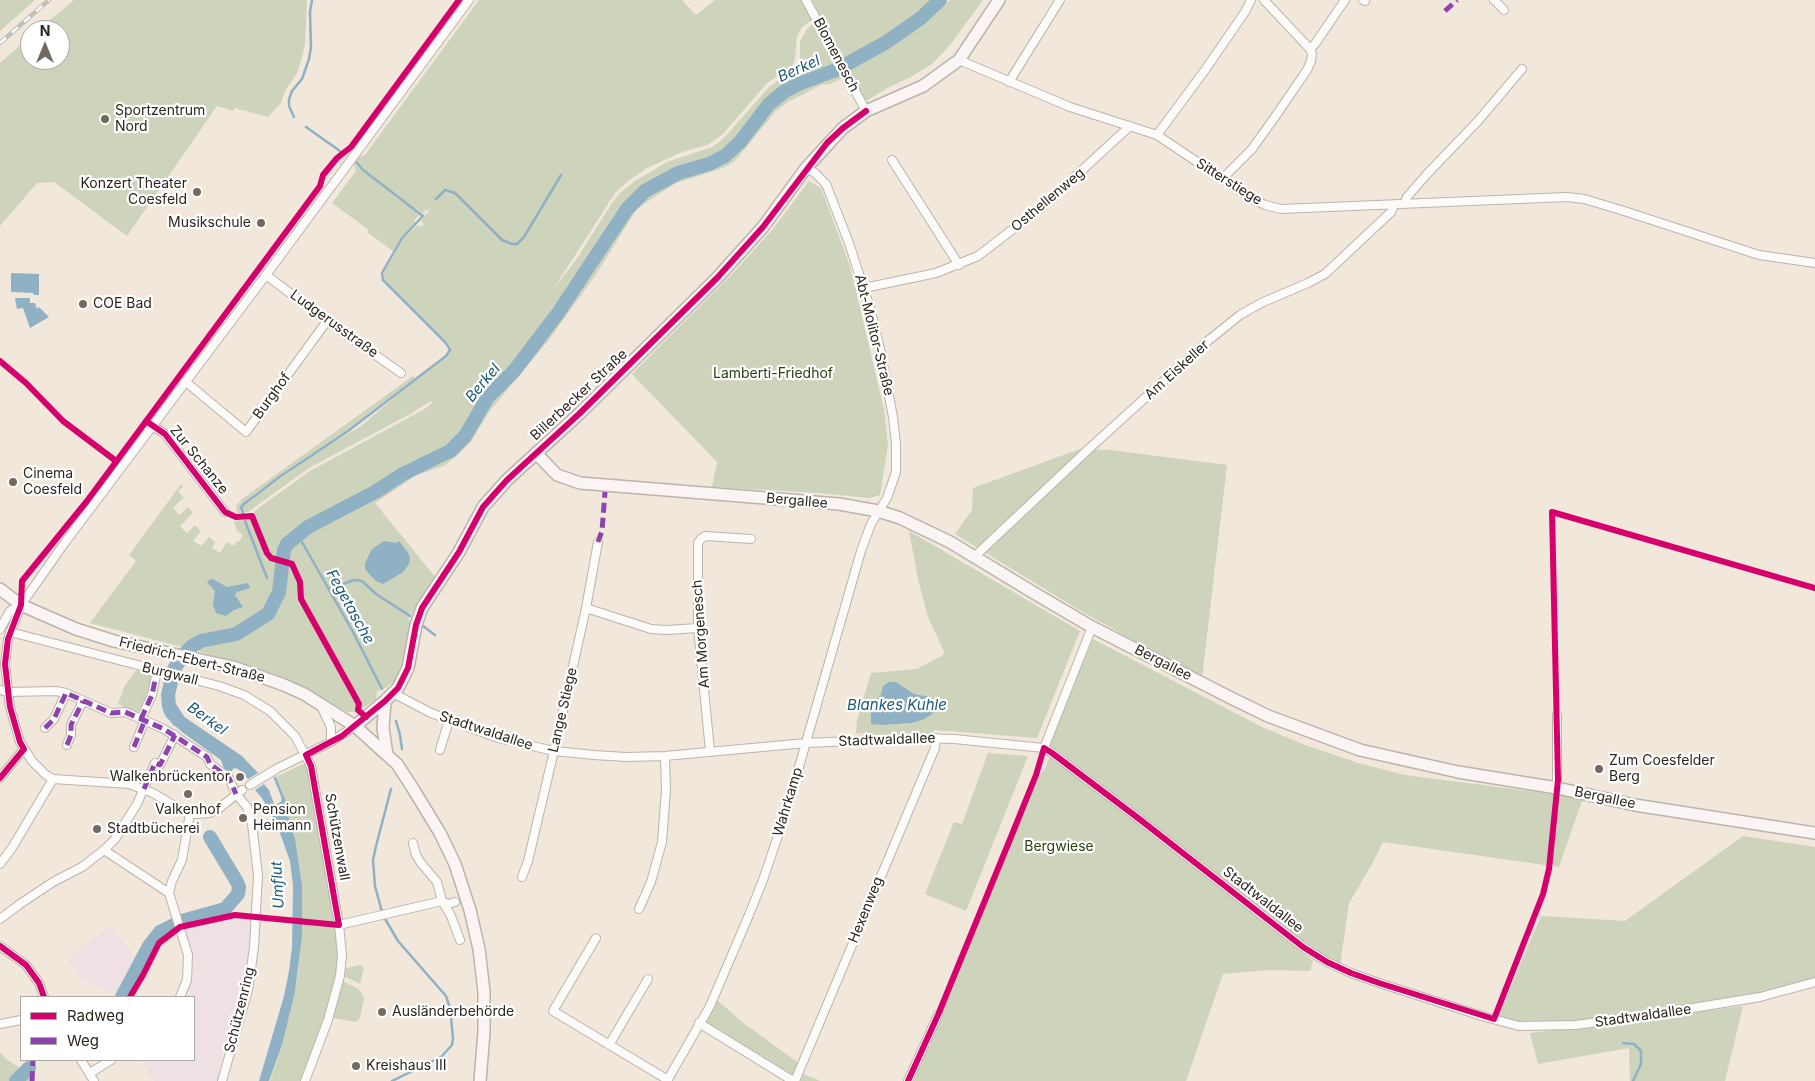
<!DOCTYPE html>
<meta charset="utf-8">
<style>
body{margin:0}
#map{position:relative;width:1815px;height:1081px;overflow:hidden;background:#f1e7db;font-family:Inter,sans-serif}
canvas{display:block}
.legend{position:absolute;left:20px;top:996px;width:175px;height:65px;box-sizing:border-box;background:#fff;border:1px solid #aba8a5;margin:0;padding:6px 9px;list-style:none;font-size:15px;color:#2d261e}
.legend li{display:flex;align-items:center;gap:10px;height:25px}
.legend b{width:25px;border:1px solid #aba8a5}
.north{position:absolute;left:20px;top:20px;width:50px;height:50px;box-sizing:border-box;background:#fff;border:1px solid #aba8a5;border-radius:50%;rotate:0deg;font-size:14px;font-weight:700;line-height:20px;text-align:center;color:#2d261e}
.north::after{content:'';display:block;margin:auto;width:18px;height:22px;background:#726a60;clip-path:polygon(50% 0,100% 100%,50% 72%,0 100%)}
</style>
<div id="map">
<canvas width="1815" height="1081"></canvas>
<ul class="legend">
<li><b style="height:6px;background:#d6006c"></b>Radweg</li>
<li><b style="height:6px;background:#8e44ad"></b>Weg</li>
</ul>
<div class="north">N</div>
</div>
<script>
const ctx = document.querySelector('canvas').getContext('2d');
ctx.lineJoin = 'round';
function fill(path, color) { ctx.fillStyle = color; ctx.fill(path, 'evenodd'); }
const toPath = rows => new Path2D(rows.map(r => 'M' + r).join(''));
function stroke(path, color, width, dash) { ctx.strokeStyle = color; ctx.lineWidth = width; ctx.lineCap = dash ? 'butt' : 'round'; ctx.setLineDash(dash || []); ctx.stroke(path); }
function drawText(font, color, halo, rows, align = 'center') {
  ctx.font = font + ' Inter,sans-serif'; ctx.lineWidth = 4.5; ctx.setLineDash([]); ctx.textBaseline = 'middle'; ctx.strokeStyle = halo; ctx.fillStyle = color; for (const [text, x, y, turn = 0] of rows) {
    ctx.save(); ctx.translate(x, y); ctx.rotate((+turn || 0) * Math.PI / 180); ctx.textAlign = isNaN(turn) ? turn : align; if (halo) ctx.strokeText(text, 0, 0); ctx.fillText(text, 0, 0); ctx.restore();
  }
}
const education = toPath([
 [235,917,254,919,247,966,233,1011,217,1081,154,1081,147,1072,143,1060,194,1060,194,997,186,997,192,981,193,956,186,930],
 [110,925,138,960,118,996,81,979,67,960]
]);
const green = toPath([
 [0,0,35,0,0,31],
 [74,0,307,0,305,44,301,61,297,73,286,89,281,103,268,117,235,108,233,111,217,106,127,236,54,182,37,183,0,226,0,63,30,37,30,60,60,60,60,30,38,30],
 [479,0,682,0,696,15,715,0,801,0,812,20,802,27,797,37,795,57,794,63,790,68,767,83,722,135,707,145,682,152,647,168,628,181,615,193,554,288,576,260,612,203,621,192,635,181,667,162,712,147,723,139,769,87,796,68,800,61,800,41,807,29,814,23,836,64,784,86,763,105,734,140,717,155,670,170,639,189,631,196,615,215,585,265,505,373,483,396,461,433,451,445,438,454,424,457,408,464,384,481,310,523,316,529,393,487,412,474,442,463,457,451,469,438,486,409,513,380,572,301,595,270,625,220,638,204,674,180,721,164,732,158,743,147,770,112,790,94,841,73,843,78,830,84,821,85,788,102,776,111,735,161,723,168,676,183,641,206,635,212,597,273,548,341,489,412,471,442,458,455,444,466,410,477,411,479,375,503,436,578,408,619,412,625,405,666,394,684,389,684,387,687,377,691,376,699,357,712,347,712,311,691,274,674,194,650,90,623,136,561,129,555,181,484,183,487,178,491,184,498,173,507,179,515,188,507,193,513,180,526,187,533,195,525,201,531,193,541,201,546,209,537,215,542,212,548,220,553,227,542,234,546,237,541,239,542,243,535,237,531,234,521,248,519,257,509,310,471,423,410,432,403,431,401,410,414,309,468,248,512,243,512,242,508,246,503,325,447,361,426,403,390,448,356,450,352,448,343,384,279,383,274,403,238,418,225,422,227,424,224,421,221,427,213,431,215,428,212,431,207,427,211,423,209,426,212,422,213,393,192,394,194,421,215,421,217,419,215,414,221,416,223,401,237,393,251,368,233,369,230,332,203,356,171,354,165,355,163,362,171,382,185,384,185,358,165,356,161,359,157,365,155],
 [812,0,933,0,919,14,888,36,843,61],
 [950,0,983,0,950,45,932,64,911,77,889,87,868,100,865,100,848,69,881,53,916,29],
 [809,181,821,188,850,266,884,409,888,445,880,495,869,498,819,493,712,487,717,462,632,374,734,272,773,229],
 [413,376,415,378,347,430,255,493,240,506,241,513,237,513,236,506,242,499],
 [1080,449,1111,450,1227,465,1202,678,1079,610,955,534,972,510,973,488],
 [909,531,1080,631,1037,738,935,730,930,736,861,738,864,733,856,734,857,720,871,673,917,669,945,654,928,617,918,579],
 [896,682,914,694,932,697,912,723,884,725,871,709,881,694],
 [1093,639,1262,727,1305,745,1358,763,1405,775,1583,798,1559,867,1383,842,1372,864,1349,903,1340,966,1304,945,1047,745],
 [136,670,153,675,141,710,136,713,118,704,124,687],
 [988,753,1028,756,966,911,925,894,954,822,962,824],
 [1050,755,1313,961,1310,971,1269,970,1223,974,1186,1081,914,1081,1038,775,1044,771],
 [307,762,321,826,339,952,334,1001,302,1081,270,1081,282,1045,295,992,299,965,302,885,295,838,290,826,287,805,276,777],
 [1743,836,1815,847,1815,978,1743,999,1577,1023,1528,1024,1498,1017,1541,916,1625,921],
 [360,965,364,968,360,984,342,975,343,969],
 [342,981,359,989,364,998,360,1018,356,1022,333,1018],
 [716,999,742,1022,803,1066,801,1073,820,1081,802,1081,703,1021],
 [1743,1006,1725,1081,1630,1081,1629,1048,1538,1064,1530,1033],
 [0,1043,0,1052,6,1059,21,1069,29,1065,29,1081,0,1081]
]);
const water = toPath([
 [11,273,39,274,39,295,34,295,33,293,11,292],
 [15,298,30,298,30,303,35,303,37,309,39,307,49,317,30,328,23,308,17,309],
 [384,541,396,543,399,541,409,554,410,559,409,564,403,572,383,584,376,581,369,574,365,569,365,563,372,549],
 [213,579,227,587,248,583,250,588,237,592,235,595,243,607,234,610,226,616,216,613,213,605,215,591,211,586,207,583,209,580],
 [889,682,896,682,914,694,931,697,937,704,935,712,924,719,912,723,884,725,871,724,871,709,881,694,883,686],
 [169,706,173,706,177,712,242,756,258,773,248,779,238,769,234,768,230,773,223,772,224,769,221,760,182,732,166,717,163,711],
 [264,784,269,790,275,807,276,804,281,802,282,797,284,796,287,805,290,826,295,838,302,885,302,936,295,992,282,1045,269,1081,259,1081,284,996,289,971,292,947,293,886,290,861,277,825,262,798,255,790]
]);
const stream = toPath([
 [294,117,289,106,289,99,292,91,302,79,309,59,311,47,310,12,312,0],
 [306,127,340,151],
 [436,199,445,190,455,193,502,240,512,244,517,244,524,237,561,175],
 [243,513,241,507,245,503,281,476,348,431,446,356,450,350,446,343,383,280,382,273,402,238,423,216,363,170,356,162],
 [245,521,267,578],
 [298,535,353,632,382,689],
 [329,589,354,580,362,581,376,594,410,616],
 [423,626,435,635],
 [396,721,400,735,402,749],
 [275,778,283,798],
 [382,912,375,886,373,860,376,846,391,789],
 [384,917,398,941,446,996,450,1008,453,1038,452,1045,441,1057,392,1081],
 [1623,1043,1634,1044,1641,1051,1641,1064,1633,1081]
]);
const river = toPath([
 [178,720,169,706,168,695,174,669,183,656,192,646,201,641,236,634,268,614,279,592,284,550,287,544,308,527,375,492,403,474,450,451,465,436,488,397,514,371,558,313,627,209,645,191,678,173,709,164,725,156,740,142,769,104,785,91,801,83,836,70,885,43,921,18,940,0],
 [122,997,149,946,160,932,182,921,225,909,238,894,239,887,237,882,210,837],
 [16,1081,29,1068]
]);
const street = toPath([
 [806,0,866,111],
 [1363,0,1365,1],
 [1494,0,1504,10],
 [1310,49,1315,44,1345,0],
 [959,60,1070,107,1157,135,1251,198,1265,205,1281,209,1567,197,1584,199,1621,210,1759,255,1815,263],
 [1009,82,1060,0],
 [1157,135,1205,70,1245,12,1251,0],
 [892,160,959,265],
 [1222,179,1252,149,1277,114,1307,70,1311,61,1312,54,1310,49,1264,0],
 [1404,204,1407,197,1427,174,1478,121,1522,69],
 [266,275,327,321,401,373],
 [864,288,936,273,978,256,1043,206,1130,126],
 [186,382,246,432,327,321],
 [153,426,165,434,225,512],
 [974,557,1092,446,1209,340,1240,315,1261,303,1308,283,1325,274,1391,212,1394,205],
 [586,608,651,629,666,630,698,628],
 [0,629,10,611,21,605],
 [10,632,219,686,244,695,270,711,295,736,311,766,339,925,342,955,340,976,328,1020,305,1081],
 [0,690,8,692,56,691,66,693,111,713,125,712,164,729,207,757,210,764,229,778,236,794,247,807,252,824,258,875,254,947,248,990,222,1081],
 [393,693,431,713,498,738,554,751,594,755,626,757,665,756,806,743,921,738,954,739,1044,748,1052,753,1138,818,1303,947,1327,962,1351,973,1379,983,1485,1017,1519,1026,1575,1025,1638,1017,1760,997,1815,982],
 [321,706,331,727,331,742],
 [1557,715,1557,788],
 [141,719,152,695,157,671],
 [45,728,54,719,66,693],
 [67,745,71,735,71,725,83,701],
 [134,747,145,720],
 [1044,748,1092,627],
 [440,750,449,720],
 [710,751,698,628,698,543,701,539,705,536,751,539],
 [0,778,24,749],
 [250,785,278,768,331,742,355,726],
 [242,790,217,810,209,813,196,814,183,811,153,793,129,784,53,779,46,775,32,761,20,742,10,707,5,664,8,639,21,605,66,541,266,275,469,0],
 [413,843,416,855,421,863,437,882,442,901,451,916,460,940],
 [104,850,169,893],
 [0,864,12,848,53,779],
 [522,877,528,861,554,751,586,608,598,542],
 [639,909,651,882,662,842,666,790,665,756],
 [0,919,20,904,53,882,82,867,104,850,115,839,137,804,155,763,160,765,175,735],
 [339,925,442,901,448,904,455,902],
 [596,938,553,1011,668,1080],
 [0,946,26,965,39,983,44,997],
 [180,997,187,980,188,955,169,893,172,881,182,860,190,813],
 [699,1023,793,1081],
 [0,1024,21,1020],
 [609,1045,648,979],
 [81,1060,94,1081],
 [90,1073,111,1060],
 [667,1081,710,1006,749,915,763,880,786,812,861,551,871,524,887,498,896,472,896,444,893,417,880,349,871,311,849,243,826,184,815,173,806,168],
 [795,1081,935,748,936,738],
 [908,1081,938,1015]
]);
const secondary = toPath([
 [536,453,557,475,580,483,839,504,878,511,900,518,950,542,1034,593,1092,627,1233,699,1268,716,1360,750,1458,772,1557,788,1635,805,1815,833],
 [0,589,21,605,76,629,114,641,233,667,284,685,304,694,355,726,387,755,397,764,412,787,440,833,455,864,470,910,479,949,484,992,484,1032,480,1081],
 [385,701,383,728,387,755],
 [355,726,385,701,398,688,408,668,416,625,422,608,459,552,483,507,507,480,579,414,717,278,763,227,806,168,843,128,866,111,923,86,959,60,999,0]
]);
const rail = toPath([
 [0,43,49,0]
]);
const quiet = toPath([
 [1445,11,1457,0],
 [598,542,602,531,605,492],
 [141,719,152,695,157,671],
 [45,728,54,719,66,693,111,713,125,712,164,729,207,757,210,764,229,778,236,794],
 [67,745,71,735,71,725,83,701],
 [134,747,145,720],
 [144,789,155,763,160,765,175,735],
 [32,1081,33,1060]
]);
const cycleway = toPath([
 [0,361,26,383,63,421,116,461],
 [146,421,165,434,225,512,236,517,252,516,267,553,271,558,292,564,300,582,301,599,353,693,359,704,358,710,366,717],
 [0,778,24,749,20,742,10,707,5,664,8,639,21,605,22,581,87,501,320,186,323,175,337,158,351,147,459,0],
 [0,946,26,965,39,983,44,997],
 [130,997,143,975,159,943,180,927,235,915,339,925,311,766,306,755,342,736,385,701,398,688,408,668,416,625,422,608,459,552,483,507,507,480,579,414,717,278,763,227,827,143,843,128,866,111],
 [908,1081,938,1015,1013,832,1036,775,1044,748,1052,753,1138,818,1303,947,1327,962,1351,973,1379,983,1494,1019,1543,894,1549,869,1558,780,1552,512,1815,588]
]);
const markers = [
 [105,119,5,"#726a60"],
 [197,192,5,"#726a60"],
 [261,223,5,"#726a60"],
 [83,304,5,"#726a60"],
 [13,482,5,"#726a60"],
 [1599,769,5,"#726a60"],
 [240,777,5,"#726a60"],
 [188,794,5,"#726a60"],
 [243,818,5,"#726a60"],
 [97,829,5,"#726a60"],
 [382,1012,5,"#726a60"],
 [356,1066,5,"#726a60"]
];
const streetNames = [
 ["Blomenesch",836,55,62],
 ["Sitterstiege",1229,182,32],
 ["Osthellenweg",1048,200,-40],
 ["Ludgerusstraße",334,324,36],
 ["Abt-Molitor-Straße",874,335,76],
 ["Am Eiskeller",1177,370,-42],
 ["Billerbecker Straße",579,395,-43],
 ["Burghof",272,396,-54],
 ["Zur Schanze",199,460,51],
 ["Bergallee",797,501,5],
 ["Am Morgenesch",701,634,-94],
 ["Friedrich-Ebert-Straße",192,660,14],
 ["Bergallee",1163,663,27],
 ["Burgwall",170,674,14],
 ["Lange Stiege",563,710,-77],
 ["Stadtwaldallee",486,731,18],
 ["Stadtwaldallee",887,740,-2],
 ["Bergallee",1605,798,12],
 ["Wahrkamp",788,802,-73],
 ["Schützenwall",337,837,80],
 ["Stadtwaldallee",1263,900,38],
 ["Hexenweg",866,910,-68],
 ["Schützenring",240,1010,-76],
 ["Stadtwaldallee",1643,1016,-8]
];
const poiNames = [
 ["Sportzentrum",115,111],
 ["Nord",115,127],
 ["Konzert Theater",187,184,"right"],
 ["Coesfeld",187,200,"right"],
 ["Musikschule",251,223,"right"],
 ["COE Bad",93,304],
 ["Cinema",23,474],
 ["Coesfeld",23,490],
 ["Zum Coesfelder",1609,761],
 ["Berg",1609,777],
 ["Walkenbrückentor",230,777,"right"],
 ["Valkenhof",188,810,"center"],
 ["Pension",253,810],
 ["Heimann",253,826],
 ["Stadtbücherei",107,829],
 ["Ausländerbehörde",392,1012],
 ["Kreishaus Ⅲ",366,1066]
];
const parkNames = [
 ["Lamberti-Friedhof",773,374],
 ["Bergwiese",1059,847]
];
const waterNames = [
 ["Berkel",799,69,-24],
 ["Berkel",483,383,-50],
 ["Fegetasche",350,607,61],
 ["Blankes Kuhle",897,705],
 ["Berkel",207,719,36],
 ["Umflut",278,885,-93]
];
fill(education, '#efe0e3');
fill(green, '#ced3bc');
fill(water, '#90b0c3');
stroke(stream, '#90b0c3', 2.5);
stroke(river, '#90b0c3', 14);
stroke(street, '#bbb4ab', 10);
stroke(secondary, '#bbb4ab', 14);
stroke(street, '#fdfbfa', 8);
stroke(secondary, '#faf5f4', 11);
stroke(rail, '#c2c0bd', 4.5);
stroke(rail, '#fff', 2.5, [8]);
stroke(quiet, '#8e44ad', 5, [10, 5]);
stroke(cycleway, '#d6006c', 6);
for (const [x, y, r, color] of markers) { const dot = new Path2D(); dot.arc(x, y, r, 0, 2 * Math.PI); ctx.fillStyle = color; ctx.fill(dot); stroke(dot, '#fff', 2); }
drawText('14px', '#2d261e', '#fff', streetNames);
drawText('14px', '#2d261e', '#fff', poiNames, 'left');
drawText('14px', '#29410e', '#fff', parkNames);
drawText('italic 15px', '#1d597a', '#fff', waterNames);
</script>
